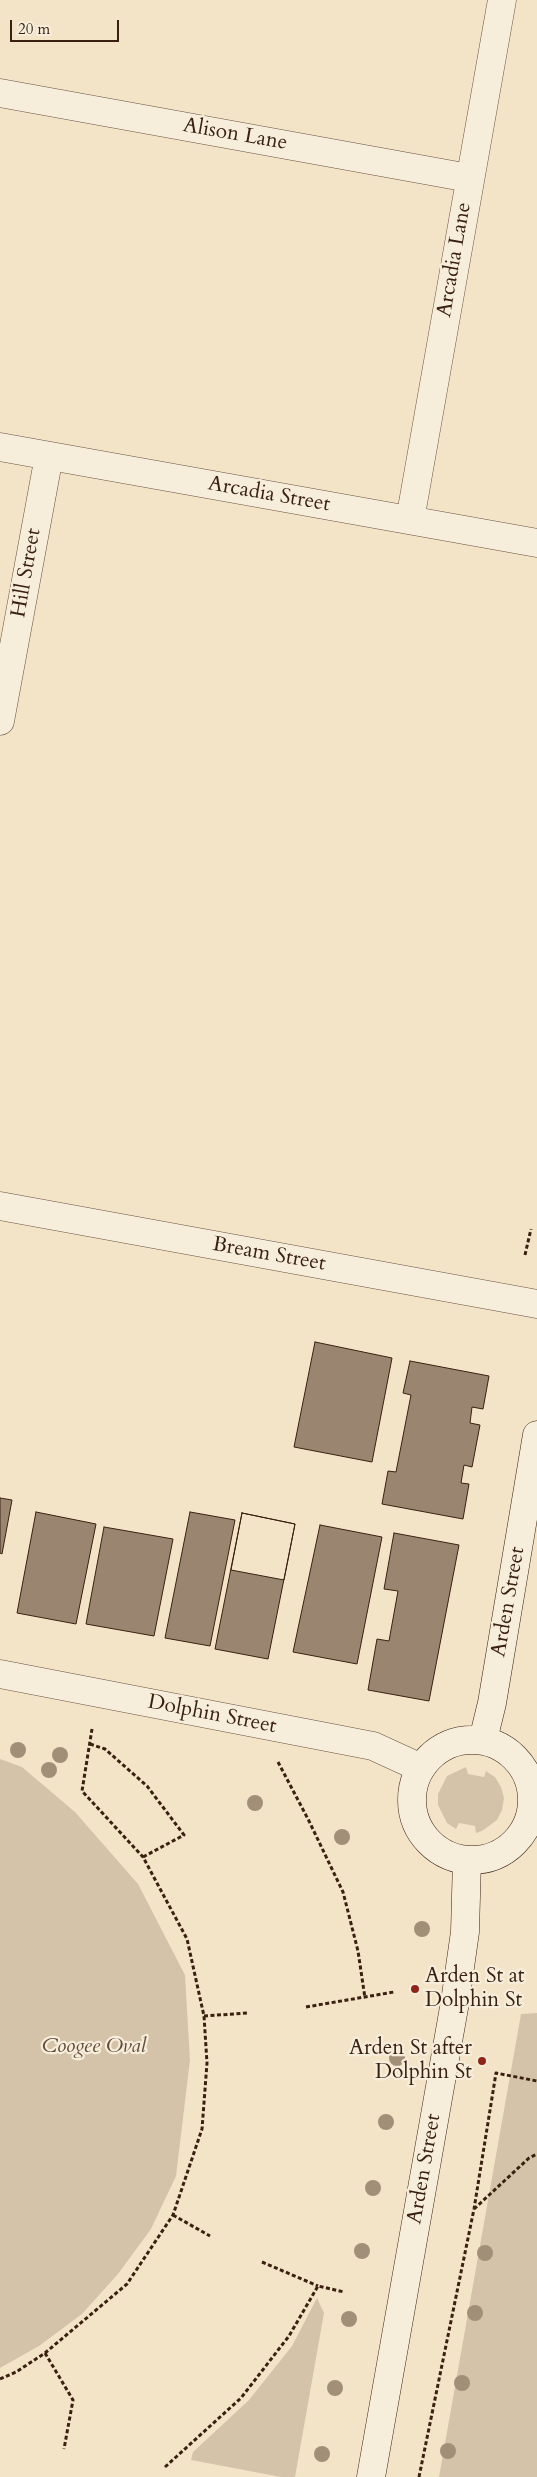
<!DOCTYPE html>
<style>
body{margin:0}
#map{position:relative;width:537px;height:2477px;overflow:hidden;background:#f3e4c8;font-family:Cardo,serif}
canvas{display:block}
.scale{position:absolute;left:10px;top:20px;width:109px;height:22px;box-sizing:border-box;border:2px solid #3a2010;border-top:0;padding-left:6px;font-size:15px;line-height:18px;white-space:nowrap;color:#3a2010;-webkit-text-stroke:4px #f7eddb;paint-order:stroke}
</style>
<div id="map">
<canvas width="537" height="2477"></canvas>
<div class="scale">20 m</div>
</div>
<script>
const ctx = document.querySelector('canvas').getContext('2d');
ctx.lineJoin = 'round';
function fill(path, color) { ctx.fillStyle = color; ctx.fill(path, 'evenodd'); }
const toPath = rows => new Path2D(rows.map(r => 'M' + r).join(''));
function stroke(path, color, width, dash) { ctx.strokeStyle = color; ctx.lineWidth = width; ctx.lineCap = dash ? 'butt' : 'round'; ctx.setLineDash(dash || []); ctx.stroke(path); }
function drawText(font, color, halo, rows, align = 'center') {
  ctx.font = font + ' Cardo,serif'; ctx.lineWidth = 4.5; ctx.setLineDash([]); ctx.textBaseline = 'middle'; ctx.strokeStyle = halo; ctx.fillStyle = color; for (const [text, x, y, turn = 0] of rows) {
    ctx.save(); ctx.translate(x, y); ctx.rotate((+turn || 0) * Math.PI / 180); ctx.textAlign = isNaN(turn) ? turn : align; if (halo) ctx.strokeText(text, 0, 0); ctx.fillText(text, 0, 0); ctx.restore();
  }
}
const green = toPath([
 [0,1759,22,1767,75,1812,138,1884,185,1975,190,2060,176,2176,151,2229,118,2274,82,2314,39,2346,0,2368],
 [466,1767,468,1774,484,1777,486,1771,495,1777,501,1787,504,1798,502,1810,497,1820,482,1831,476,1833,475,1826,459,1823,456,1829,447,1823,438,1805,438,1794,447,1776],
 [537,2013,537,2477,439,2477,521,2014],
 [317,2298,324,2313,295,2477,281,2477,191,2460,193,2452,249,2400,292,2346]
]);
const building = toPath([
 [315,1342,392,1358,372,1462,294,1447,315,1342],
 [410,1361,489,1376,483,1409,472,1407,470,1423,480,1425,472,1467,464,1465,461,1483,469,1484,463,1519,382,1504,388,1471,396,1472,411,1395,403,1393,410,1361],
 [0,1498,12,1500,2,1554,0,1553,0,1498],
 [36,1512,96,1524,76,1624,17,1613,36,1512],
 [190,1512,235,1520,210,1646,165,1638,190,1512],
 [242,1513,295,1524,268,1659,215,1649,242,1513],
 [242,1513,295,1524,284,1580,231,1570,242,1513],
 [320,1525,382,1537,357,1664,293,1652,320,1525],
 [104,1527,173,1539,154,1636,86,1624,104,1527],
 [394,1533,459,1545,429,1701,368,1690,377,1639,389,1641,398,1591,384,1589,394,1533]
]);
const path = toPath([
 [525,1255,531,1229],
 [90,1744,105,1749,147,1786,184,1835,143,1857],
 [278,1762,309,1821,343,1892,358,1951,365,1998],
 [306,2007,394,1992],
 [204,2016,248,2013],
 [474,2209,529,2158,537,2154],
 [173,2215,210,2236],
 [262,2262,318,2286],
 [45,2353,73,2400,64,2449],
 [0,2379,16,2372,45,2353,127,2284,173,2215,202,2129,207,2063,204,2016,187,1939,143,1857,82,1791,92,1729],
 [165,2467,241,2398,289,2336,318,2286,344,2292],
 [419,2477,474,2209,496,2073,537,2081]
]);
const street = toPath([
 [0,93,469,178],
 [0,447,537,543],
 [410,520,502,0],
 [0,721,49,456],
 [0,1206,537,1304],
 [0,1674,373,1746,421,1768],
 [533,1807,537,1806]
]);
const secondary = toPath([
 '412 1800a60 60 0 1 1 120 0a60 60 0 1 1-120 0Z',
 [483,1740,492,1703,537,1435],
 [371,2477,455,2002,465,1932,467,1860]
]);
const trees = [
 [18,1750],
 [60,1755],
 [49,1770],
 [255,1803],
 [342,1837],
 [422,1929],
 [397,2058],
 [386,2122],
 [373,2188],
 [362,2251],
 [485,2253],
 [475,2313],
 [349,2319],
 [462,2383],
 [335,2388],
 [448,2451],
 [322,2454]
];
const markers = [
 [415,1989,5,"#8f2418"],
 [482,2061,5,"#8f2418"]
];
const streetNames = [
 ["Alison Lane",235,135,10],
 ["Arcadia Lane",455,260,-80],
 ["Arcadia Street",269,495,10],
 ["Hill Street",27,573,-80],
 ["Bream Street",269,1255,10],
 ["Arden Street",509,1602,-80],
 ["Dolphin Street",212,1715,11],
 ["Arden Street",425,2169,-80]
];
const poiNames = [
 ["Arden St at",425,1977],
 ["Dolphin St",425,2001],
 ["Arden St after",472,2049,"right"],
 ["Dolphin St",472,2073,"right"]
];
const parkNames = [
 ["Coogee Oval",94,2047]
];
fill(green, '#d4c3a9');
fill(building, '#9a8670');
stroke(building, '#3a2010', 1);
stroke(street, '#68513e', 29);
stroke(secondary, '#3a2010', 29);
stroke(path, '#3a2010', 3, [4, 2.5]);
stroke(street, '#f7eddb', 28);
stroke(secondary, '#f7eddb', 28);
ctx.fillStyle = '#a28f78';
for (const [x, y] of trees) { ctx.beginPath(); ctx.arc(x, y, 8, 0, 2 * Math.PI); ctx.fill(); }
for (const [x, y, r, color] of markers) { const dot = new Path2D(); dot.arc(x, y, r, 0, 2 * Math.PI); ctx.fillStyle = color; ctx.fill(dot); stroke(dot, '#f7eddb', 2); }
drawText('21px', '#3a2010', '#f7eddb', streetNames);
drawText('21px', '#3a2010', '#f7eddb', poiNames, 'left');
drawText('italic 21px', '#604936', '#f7eddb', parkNames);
</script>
